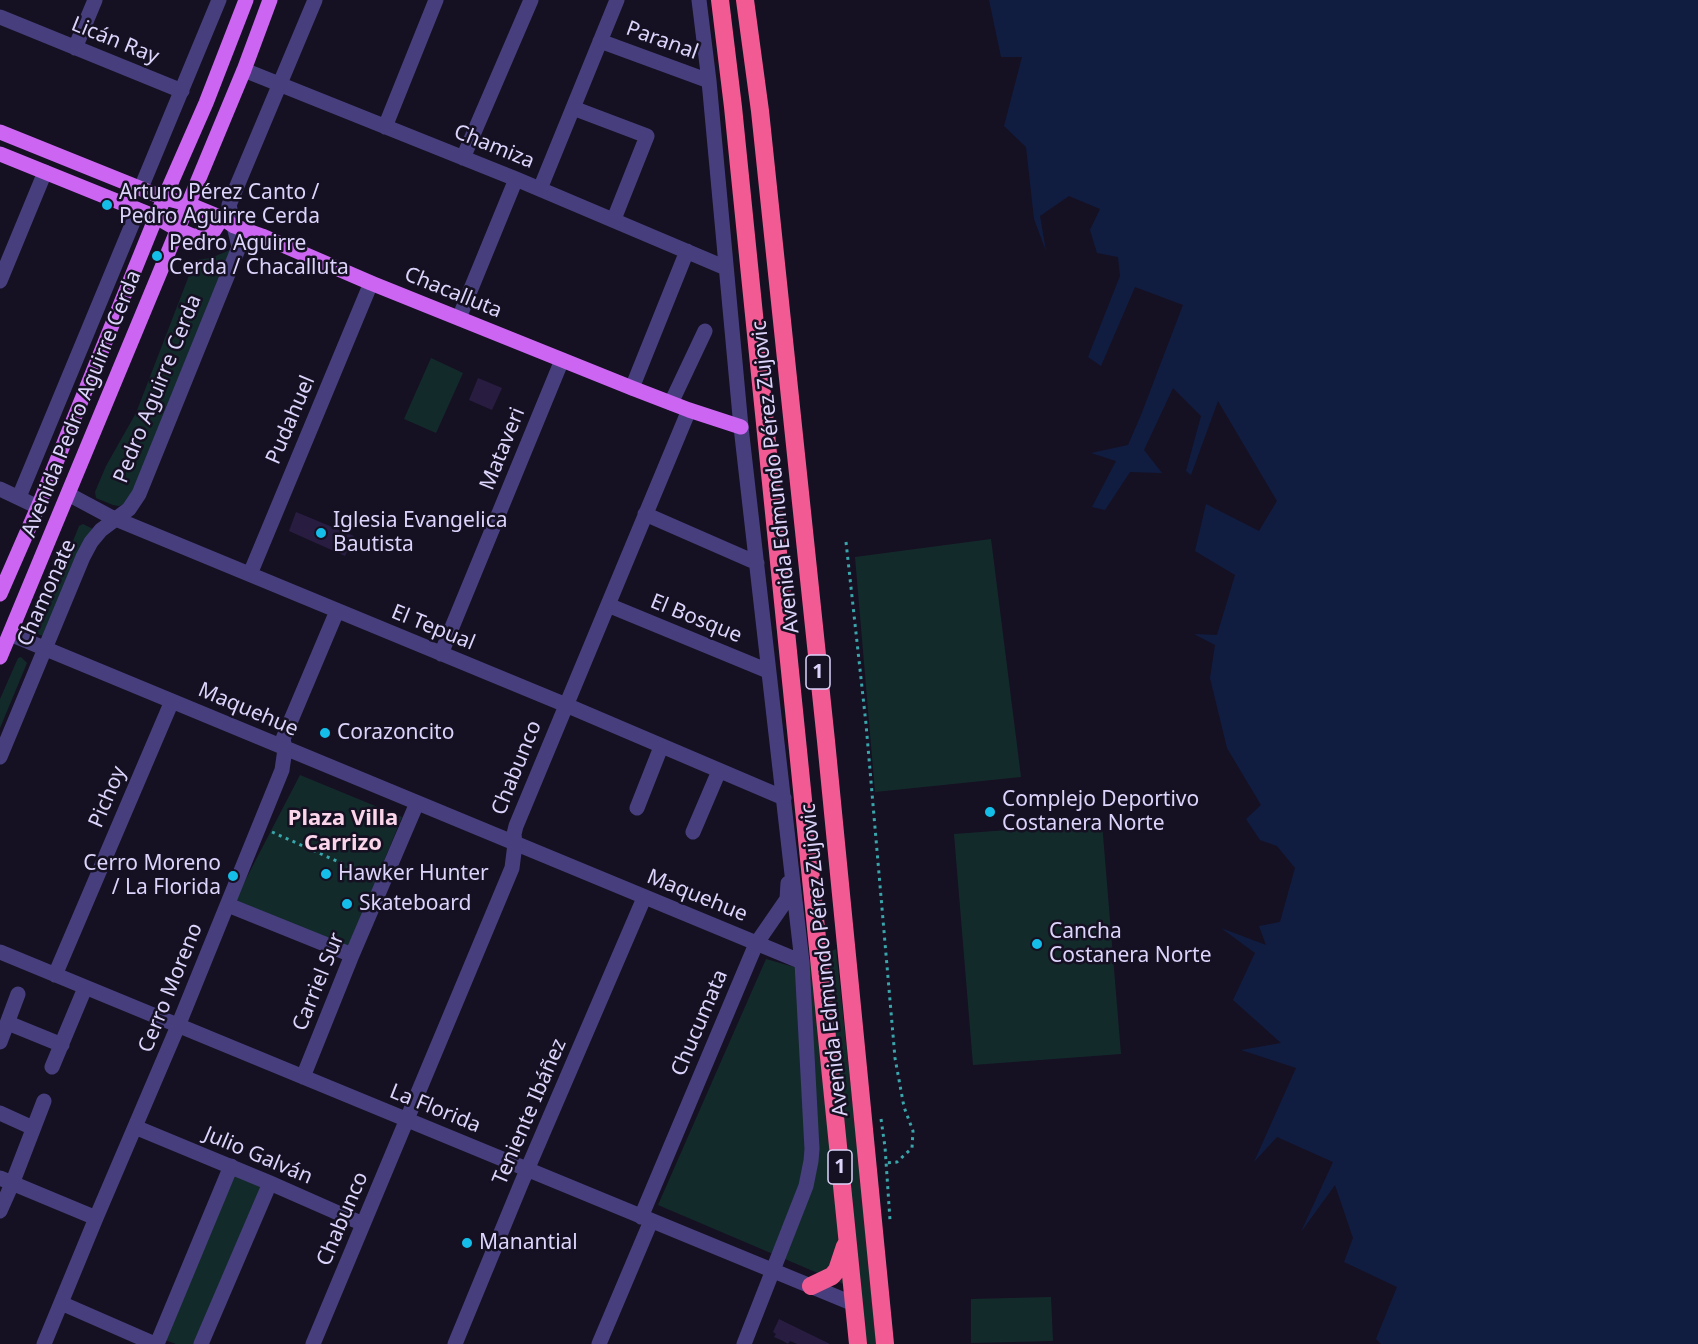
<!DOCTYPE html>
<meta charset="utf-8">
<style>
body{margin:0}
canvas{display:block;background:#151022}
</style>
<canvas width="1698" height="1344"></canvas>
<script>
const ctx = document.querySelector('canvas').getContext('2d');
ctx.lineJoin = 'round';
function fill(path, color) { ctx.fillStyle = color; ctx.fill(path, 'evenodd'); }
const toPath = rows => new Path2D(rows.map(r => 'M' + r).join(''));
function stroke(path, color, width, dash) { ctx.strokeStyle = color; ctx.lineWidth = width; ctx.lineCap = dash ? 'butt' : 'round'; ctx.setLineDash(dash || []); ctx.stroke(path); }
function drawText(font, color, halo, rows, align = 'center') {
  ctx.font = font + ' "Noto Sans",sans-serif'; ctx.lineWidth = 5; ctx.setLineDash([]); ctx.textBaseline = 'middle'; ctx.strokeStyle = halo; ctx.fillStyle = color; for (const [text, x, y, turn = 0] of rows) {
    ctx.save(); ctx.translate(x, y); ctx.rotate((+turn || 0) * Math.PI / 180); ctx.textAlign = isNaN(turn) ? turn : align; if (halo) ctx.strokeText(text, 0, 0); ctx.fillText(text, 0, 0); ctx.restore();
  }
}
const green = toPath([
 [230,250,133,492,124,504,119,506,113,505,96,498,95,492,106,466,136,413,195,260,211,258],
 [431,358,463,373,436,433,404,419],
 [83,524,95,530,43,636,38,634,37,631,79,526],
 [991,539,1021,777,875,792,855,557],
 [21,657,27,663,0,728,0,699,18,658],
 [300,775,402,817,348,948,235,900],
 [1102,823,1121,1054,973,1065,954,834],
 [836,949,859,1163,876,1344,865,1344,860,1291,658,1205,766,959,794,967,802,962],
 [234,1174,263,1185,197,1344,176,1344,165,1340],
 [1051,1297,1053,1341,971,1343,971,1299]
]);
const water = toPath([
 [989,0,1698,0,1698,1344,1381,1344,1376,1339,1397,1287,1344,1262,1353,1238,1335,1185,1301,1232,1333,1162,1277,1137,1254,1162,1296,1068,1241,1050,1281,1043,1233,1000,1255,953,1221,928,1266,945,1259,926,1280,922,1295,868,1277,846,1260,840,1246,819,1261,805,1227,748,1210,678,1215,645,1194,634,1217,635,1235,575,1195,551,1206,504,1259,531,1277,501,1218,401,1191,475,1186,471,1201,416,1173,388,1144,450,1162,473,1130,472,1105,510,1092,507,1116,461,1091,453,1128,445,1141,415,1183,305,1135,287,1101,366,1088,357,1120,276,1118,257,1097,253,1090,230,1100,209,1069,196,1040,216,1046,251,1034,219,1026,147,1004,126,1022,57,1001,57]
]);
const building = toPath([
 [478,378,502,388,492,410,469,400],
 [296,512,354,536,345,556,289,531],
 [779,1319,789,1324,830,1344,797,1344,790,1341,788,1344,781,1340,774,1337,776,1334,773,1332]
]);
const path = toPath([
 [846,542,866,724,895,1058,904,1107,913,1131,912,1148,897,1162,885,1163],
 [272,832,370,876],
 [881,1119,885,1147,890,1220]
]);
const minor = toPath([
 [699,0,709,81,741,427,802,962,812,1149,811,1161,806,1186,744,1344],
 [0,17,182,91],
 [600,41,709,81],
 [75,48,95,0],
 [244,70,516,179,726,268],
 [573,108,647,136,614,219],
 [385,127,436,0],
 [463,158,531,0],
 [141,188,219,0],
 [540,189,617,0],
 [0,281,45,172],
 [459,318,516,179],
 [632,388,687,251],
 [671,403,705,331],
 [0,489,38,507],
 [68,494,111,517,566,705,784,798],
 [19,497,138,210],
 [645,514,757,563],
 [250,574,371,283],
 [608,605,768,671],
 [10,634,802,962],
 [441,654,562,360],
 [0,757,83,557,91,542,101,530,129,509,139,494,239,247,229,205,315,0],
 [637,808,661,747],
 [693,832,719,771],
 [228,905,352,955],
 [0,952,854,1304],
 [55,975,172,701],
 [8,1023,62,1045],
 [0,1042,18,994],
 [52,1067,85,988],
 [303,1077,352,955,417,803],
 [0,1113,33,1128],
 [135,1127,270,1183,363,1224],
 [0,1178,96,1218],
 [0,1211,12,1184,44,1101],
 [641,1217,756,944,787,899,788,883],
 [61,1303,155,1344],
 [44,1344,96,1218,178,1026,282,770,285,749,283,739,337,611],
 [157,1344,231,1166],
 [201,1344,270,1183],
 [313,1344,512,868,515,844,514,834,516,826,689,410],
 [455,1344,521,1184,644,898],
 [599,1344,651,1221]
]);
const major = toPath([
 [0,132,164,198,188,204,222,218,234,226,262,236,371,283,632,388,689,410,741,427],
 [0,154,156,217,177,229,193,236,204,236,213,232,222,218],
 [0,594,38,507,156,217,206,103,246,0],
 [0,657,244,70,270,0]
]);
const highway = toPath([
 [720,0,733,107,858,1344],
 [745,0,760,111,826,741,885,1344],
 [811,1286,832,1276,837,1270,845,1246]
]);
const markers = [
 [107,205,6,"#14bee8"],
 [157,256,6,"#14bee8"],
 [321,533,6,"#14bee8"],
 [325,733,6,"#14bee8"],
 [990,812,6,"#14bee8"],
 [326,874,6,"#14bee8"],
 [233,876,6,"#14bee8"],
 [347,904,6,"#14bee8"],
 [1037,944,6,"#14bee8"],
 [467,1243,6,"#14bee8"]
];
const shields = [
 [818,672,24],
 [840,1167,24]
];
const shieldNames = [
 ["1",818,672],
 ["1",840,1167]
];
const streetNames = [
 ["Licán Ray",115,41,22],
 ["Paranal",662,41,20],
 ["Chamiza",494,147,22],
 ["Chacalluta",453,293,22],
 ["Pedro Aguirre Cerda",158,389,-68],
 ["Avenida Pedro Aguirre Cerda",82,404,-68],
 ["Pudahuel",291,420,-67],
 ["Mataveri",503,449,-68],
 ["Avenida Edmundo Pérez Zujovic",776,477,-96],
 ["Chamonate",47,593,-66],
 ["El Bosque",696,619,22],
 ["El Tepual",433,628,22],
 ["Maquehue",248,710,23],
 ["Chabunco",517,768,-68],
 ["Pichoy",108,797,-67],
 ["Maquehue",697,896,22],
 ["Avenida Edmundo Pérez Zujovic",825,960,-96],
 ["Carriel Sur",319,982,-68],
 ["Cerro Moreno",171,988,-68],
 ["Chucumata",700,1023,-67],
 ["La Florida",435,1109,22],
 ["Teniente Ibáñez",530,1112,-67],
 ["Julio Galván",258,1156,23],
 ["Chabunco",343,1219,-67]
];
const poiNames = [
 ["Arturo Pérez Canto /",119,193],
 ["Pedro Aguirre Cerda",119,217],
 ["Pedro Aguirre",169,244],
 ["Cerda / Chacalluta",169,268],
 ["Iglesia Evangelica",333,521],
 ["Bautista",333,545],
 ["Corazoncito",337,733],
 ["Complejo Deportivo",1002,800],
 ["Costanera Norte",1002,824],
 ["Cerro Moreno",221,864,"right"],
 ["/ La Florida",221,888,"right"],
 ["Hawker Hunter",338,874],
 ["Skateboard",359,904],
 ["Cancha",1049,932],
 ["Costanera Norte",1049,956],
 ["Manantial",479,1243]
];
const neighbourhoodNames = [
 ["Plaza Villa",343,819],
 ["Carrizo",343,844]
];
fill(green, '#132a2b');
fill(water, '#101d41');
fill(building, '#281d41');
stroke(path, '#39a6ab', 3, [3, 4.5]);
stroke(minor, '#473f7d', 15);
stroke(major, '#cb65f2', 15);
stroke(highway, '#f15a93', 18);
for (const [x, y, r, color] of markers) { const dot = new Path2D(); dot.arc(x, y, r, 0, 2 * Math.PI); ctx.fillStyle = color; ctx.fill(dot); stroke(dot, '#151022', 2); }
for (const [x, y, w] of shields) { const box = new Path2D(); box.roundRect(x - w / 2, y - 17, w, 34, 4.5); ctx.fillStyle = '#151022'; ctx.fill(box); stroke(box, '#ddd4fb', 1.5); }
drawText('bold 20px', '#ddd4fb', null, shieldNames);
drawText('21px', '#ddd4fb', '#151022', streetNames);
drawText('21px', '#ddd4fb', '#151022', poiNames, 'left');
drawText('bold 22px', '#fbd6ea', '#151022', neighbourhoodNames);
</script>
